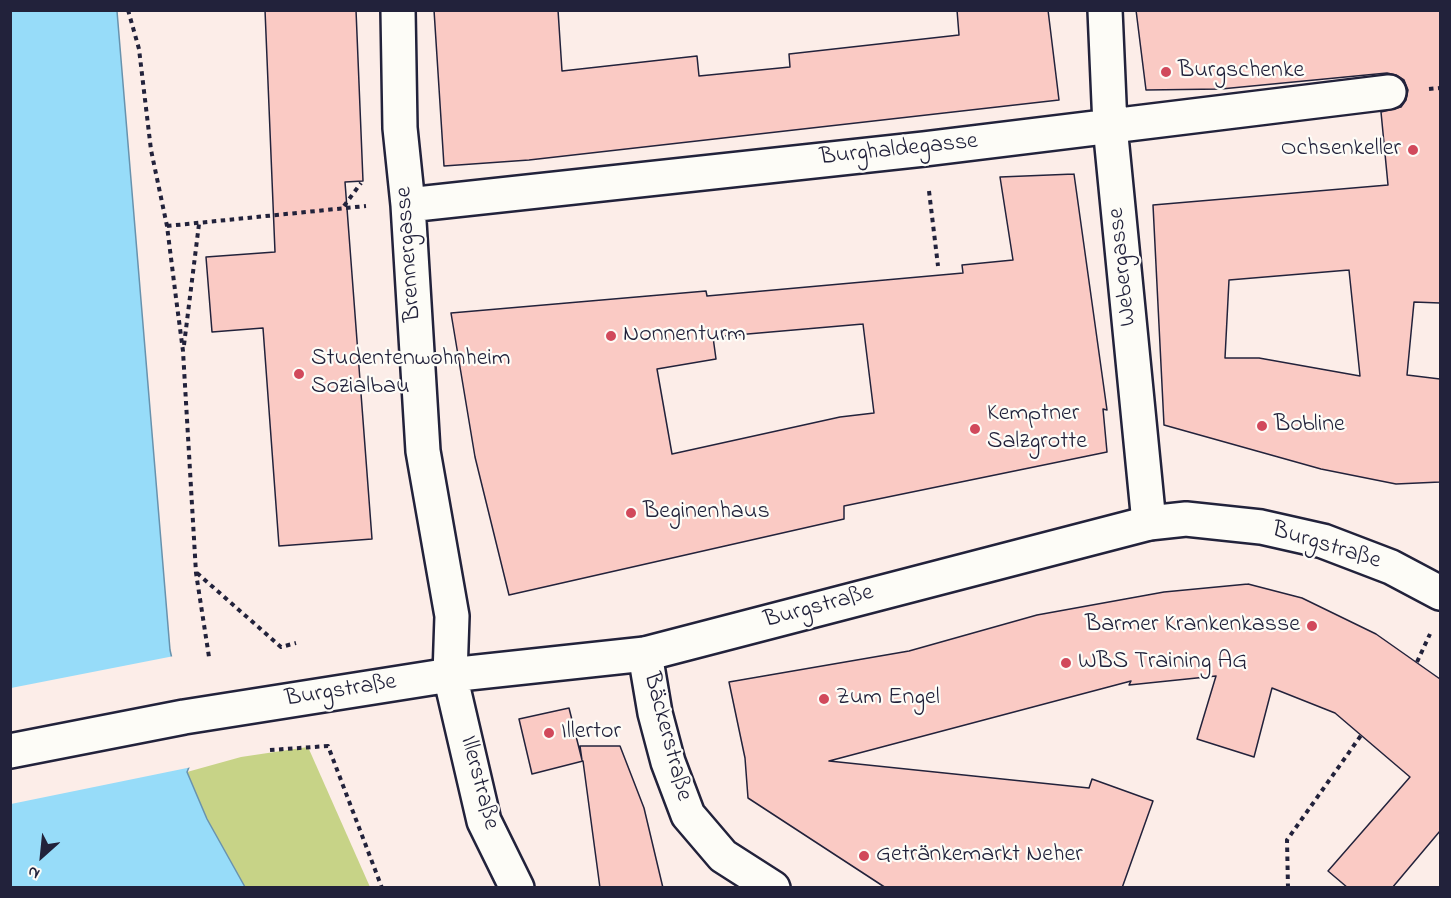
<!DOCTYPE html>
<meta charset="utf-8">
<style>
body{margin:0}
#map{position:relative;width:1451px;height:898px;overflow:hidden;background:#fcede8;font-family:"Indie Flower",sans-serif}
canvas{display:block}
.frame{position:absolute;inset:0;border:12px solid #22223b;pointer-events:none}
.north{position:absolute;left:12px;top:826px;width:60px;height:60px;-webkit-text-stroke:4px #fdfcf7;paint-order:stroke;rotate:207deg;font-size:16px;font-weight:700;line-height:24px;text-align:center;color:#22223b}
.north::after{content:'';display:block;margin:auto;width:21px;height:27px;background:#22223b;clip-path:polygon(50% 0,100% 100%,50% 72%,0 100%)}
</style>
<div id="map">
<canvas width="1451" height="898"></canvas>
<div class="frame"></div>
<div class="north">N</div>
</div>
<script>
const ctx = document.querySelector('canvas').getContext('2d');
ctx.lineJoin = 'round';
function fill(path, color) { ctx.fillStyle = color; ctx.fill(path, 'evenodd'); }
const toPath = rows => new Path2D(rows.map(r => 'M' + r).join(''));
function stroke(path, color, width, dash) { ctx.strokeStyle = color; ctx.lineWidth = width; ctx.lineCap = dash ? 'butt' : 'round'; ctx.setLineDash(dash || []); ctx.stroke(path); }
function drawText(font, color, halo, rows, align = 'center') {
  ctx.font = font + ' "Indie Flower",sans-serif'; ctx.lineWidth = 4.5; ctx.setLineDash([]); ctx.textBaseline = 'middle'; ctx.strokeStyle = halo; ctx.fillStyle = color; for (const [text, x, y, turn = 0] of rows) {
    ctx.save(); ctx.translate(x, y); ctx.rotate((+turn || 0) * Math.PI / 180); ctx.textAlign = isNaN(turn) ? turn : align; if (halo) ctx.strokeText(text, 0, 0); ctx.fillText(text, 0, 0); ctx.restore();
  }
}
const green = toPath([
 [308,747,370,887,245,887,207,819,187,772,241,757]
]);
const water = toPath([
 [10,11,117,11,170,650,194,755,187,772,207,819,245,887,11,887,10,11]
]);
const pier = toPath([
 [174,656,197,755,192,767,11,804,11,688]
]);
const building = toPath([
 [265,10,356,10,363,181,345,182,372,539,279,546,263,328,212,332,206,257,275,252,265,10],
 [434,10,558,10,562,71,697,56,699,76,790,67,789,54,959,35,957,10,1048,10,1059,100,529,160,444,166,434,10],
 [1136,10,1440,10,1440,303,1414,302,1407,375,1440,379,1440,482,1396,484,1321,469,1164,425,1153,205,1388,185,1381,112,1401,107,1406,100,1408,90,1404,80,1396,75,1387,73,1221,89,1146,90,1136,10],
 [1349,270,1360,376,1259,358,1225,358,1229,280,1349,270],
 [1074,174,1107,410,1103,409,1107,452,844,506,844,519,509,595,475,457,451,313,706,291,707,296,963,273,962,265,1013,260,1000,177,1074,174],
 [863,324,874,413,840,417,672,454,657,369,716,359,713,337,863,324],
 [1248,584,1302,598,1376,634,1440,679,1440,831,1392,888,1348,888,1328,871,1410,777,1335,713,1272,688,1254,757,1197,739,1216,676,1129,685,1131,681,829,761,1089,788,1092,779,1153,801,1122,888,886,888,748,798,745,758,729,682,909,651,1037,615,1164,592,1248,584],
 [569,708,582,760,580,746,620,746,644,808,663,888,600,888,583,761,532,774,519,719,569,708]
]);
const path = toPath([
 [128,10,139,49,151,150,167,226,176,298,183,351,196,573,209,657],
 [1429,89,1440,88],
 [929,191,938,266],
 [344,206,361,183],
 [167,226,366,206],
 [184,345,199,224],
 [197,573,281,647,296,643],
 [1417,662,1430,634],
 [270,750,328,746,382,888],
 [1288,888,1287,840,1362,734]
]);
const street = toPath([
 [398,10,400,128,408,205,423,451,452,616,450,675],
 [1105,10,1110,126,1149,523],
 [408,205,924,149,1389,92],
 [645,654,655,713,668,762,688,815,723,856,773,888]
]);
const secondary = toPath([
 [450,675,484,821,517,888],
 [10,751,184,717,450,675,645,654,1149,523,1186,519,1261,527,1323,541,1391,567,1440,593]
]);
const markers = [
 [1166,72,6,"#d1495b"],
 [1413,150,6,"#d1495b"],
 [611,336,6,"#d1495b"],
 [299,374,6,"#d1495b"],
 [1262,426,6,"#d1495b"],
 [975,429,6,"#d1495b"],
 [631,513,6,"#d1495b"],
 [1312,626,6,"#d1495b"],
 [1066,663,6,"#d1495b"],
 [824,699,6,"#d1495b"],
 [549,733,6,"#d1495b"],
 [864,856,6,"#d1495b"]
];
const poiNames = [
 ["Burgschenke",1178,72],
 ["Ochsenkeller",1401,150,"right"],
 ["Nonnenturm",623,336],
 ["Studentenwohnheim",311,360],
 ["Sozialbau",311,388],
 ["Kemptner",987,415],
 ["Salzgrotte",987,443],
 ["Bobline",1274,426],
 ["Beginenhaus",643,513],
 ["Barmer Krankenkasse",1300,626,"right"],
 ["WBS Training AG",1078,663],
 ["Zum Engel",836,699],
 ["Illertor",561,733],
 ["Getränkemarkt Neher",876,856]
];
const streetNames = [
 ["Burghaldegasse",899,151,-6],
 ["Brennergasse",410,254,-94],
 ["Webergasse",1124,267,-96],
 ["Burgstraße",1326,547,17],
 ["Burgstraße",819,608,-15],
 ["Burgstraße",341,692,-9],
 ["Bäckerstraße",666,737,75],
 ["Illerstraße",478,783,75]
];
fill(green, '#c7d387');
fill(water, '#97dcf9');
stroke(water, '#6892ad', 1.5);
fill(pier, '#fcede8');
fill(building, '#facac4');
stroke(building, '#22223b', 1.5);
stroke(street, '#22223b', 38);
stroke(secondary, '#22223b', 38);
stroke(path, '#22223b', 4, [4.5, 4.5]);
stroke(street, '#fdfcf7', 33);
stroke(secondary, '#fdfcf7', 33);
for (const [x, y, r, color] of markers) { const dot = new Path2D(); dot.arc(x, y, r, 0, 2 * Math.PI); ctx.fillStyle = color; ctx.fill(dot); stroke(dot, '#fdfcf7', 2); }
drawText('24px', '#22223b', '#fdfcf7', poiNames, 'left');
drawText('24px', '#22223b', '#fdfcf7', streetNames);
</script>
